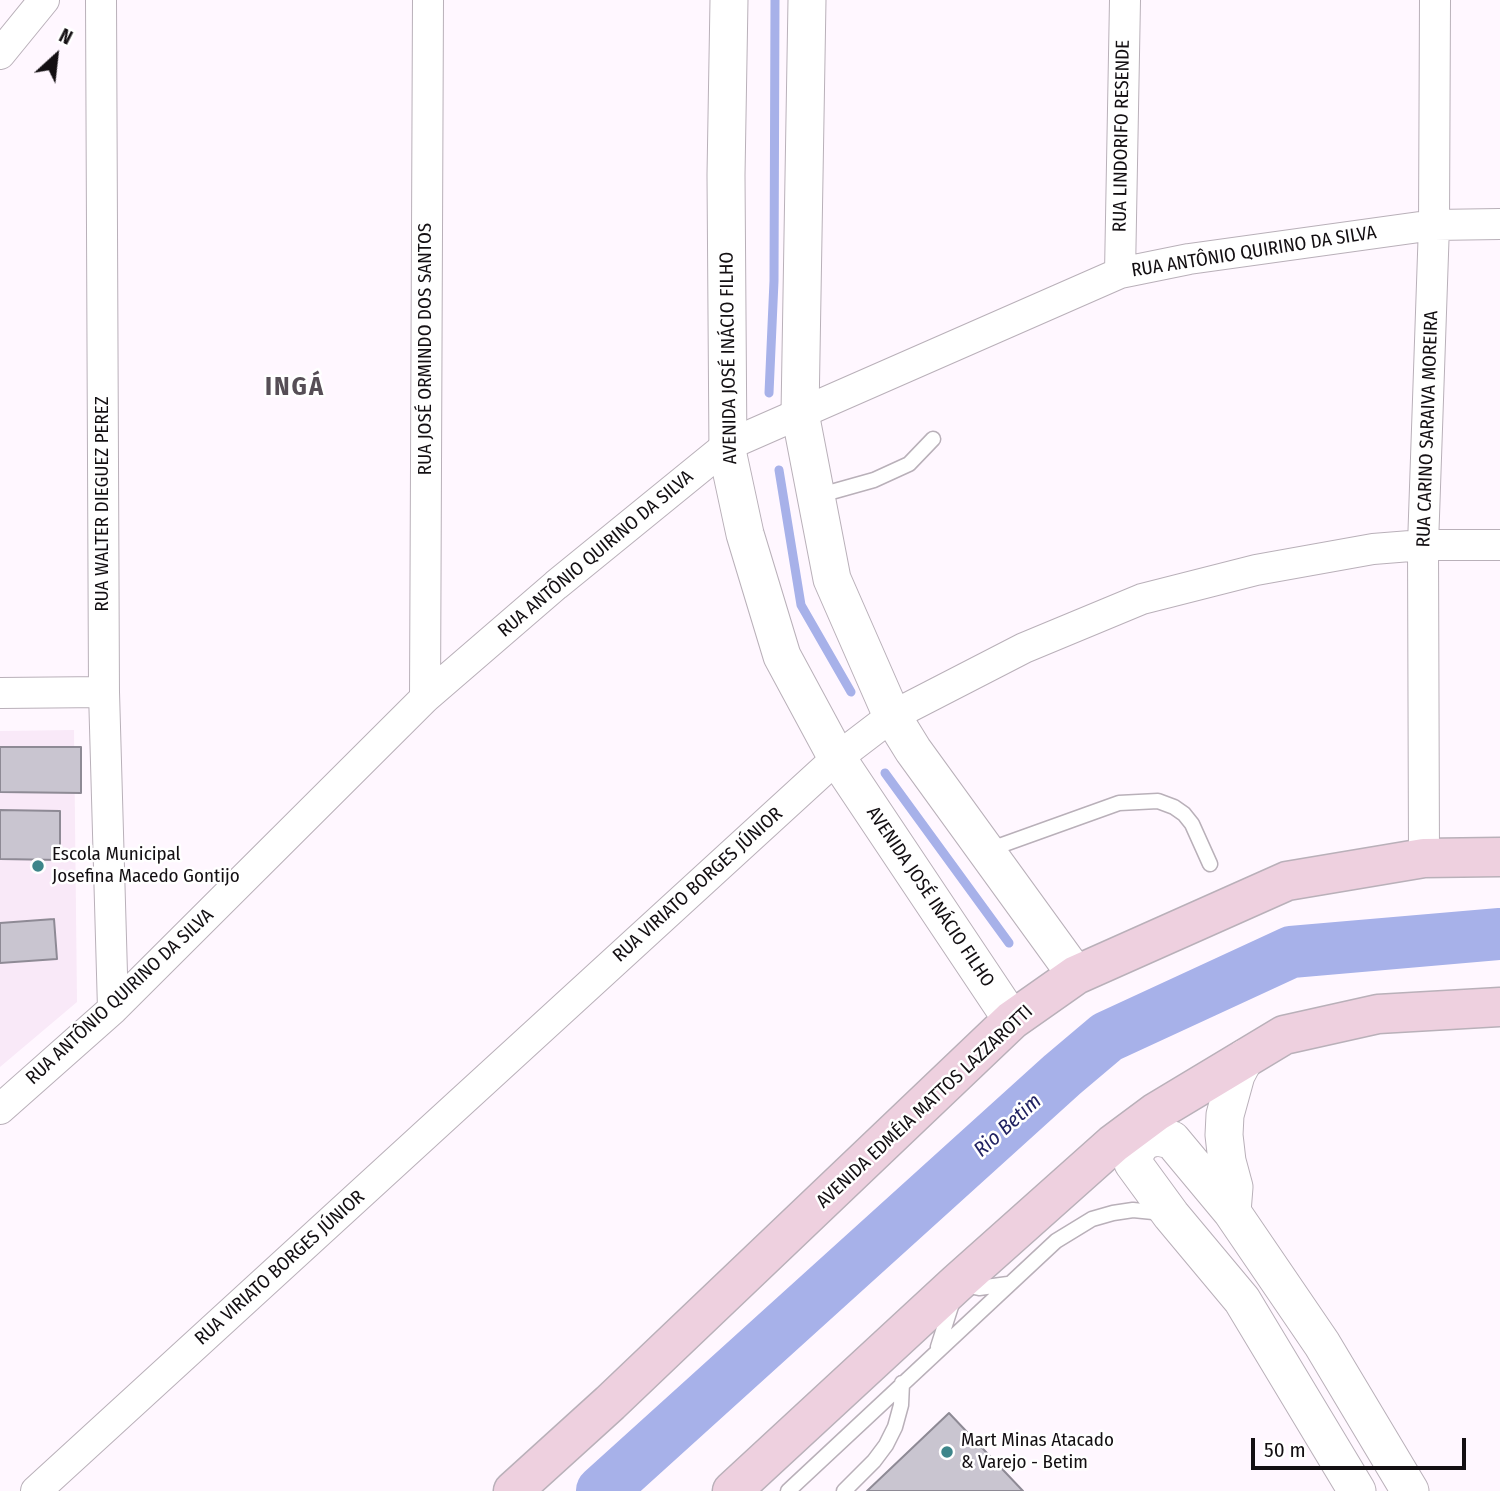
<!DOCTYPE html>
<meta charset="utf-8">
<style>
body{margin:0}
#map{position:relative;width:1500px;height:1491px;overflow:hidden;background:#fff7ff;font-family:"Fira Sans Condensed",sans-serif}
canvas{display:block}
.north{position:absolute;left:21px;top:21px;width:70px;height:70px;-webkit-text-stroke:5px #fff;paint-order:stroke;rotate:27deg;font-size:19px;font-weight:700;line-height:28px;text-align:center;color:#130f12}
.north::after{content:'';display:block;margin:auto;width:24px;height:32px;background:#130f12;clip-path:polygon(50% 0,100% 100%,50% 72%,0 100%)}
.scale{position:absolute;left:1251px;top:1438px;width:215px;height:32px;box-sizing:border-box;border:4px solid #130f12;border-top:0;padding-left:9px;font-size:21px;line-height:24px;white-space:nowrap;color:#130f12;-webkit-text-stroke:5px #fff;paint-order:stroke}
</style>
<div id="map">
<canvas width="1500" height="1491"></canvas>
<div class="north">N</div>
<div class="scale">50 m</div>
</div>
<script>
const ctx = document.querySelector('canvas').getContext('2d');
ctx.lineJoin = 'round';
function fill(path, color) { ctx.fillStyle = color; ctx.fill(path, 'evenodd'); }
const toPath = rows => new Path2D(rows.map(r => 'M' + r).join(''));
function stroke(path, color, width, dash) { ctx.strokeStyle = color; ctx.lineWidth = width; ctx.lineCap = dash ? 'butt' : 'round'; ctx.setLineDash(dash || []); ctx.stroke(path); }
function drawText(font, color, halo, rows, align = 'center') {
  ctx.font = font + ' "Fira Sans Condensed",sans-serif'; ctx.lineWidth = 5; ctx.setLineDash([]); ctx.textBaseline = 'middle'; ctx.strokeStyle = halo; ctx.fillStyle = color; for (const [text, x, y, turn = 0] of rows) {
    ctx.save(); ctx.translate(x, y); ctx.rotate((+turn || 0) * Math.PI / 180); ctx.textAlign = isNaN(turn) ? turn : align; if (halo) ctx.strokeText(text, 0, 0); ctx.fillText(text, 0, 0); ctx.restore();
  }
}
const built = toPath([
 [74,730,77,1002,0,1067,0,731]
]);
const stream = toPath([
 [769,393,774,281,775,0],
 [779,470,801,605,851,692],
 [885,773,1009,943]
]);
const river = toPath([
 [602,1491,1062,1075,1107,1037,1291,952,1500,934]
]);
const building = toPath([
 [0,747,81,747,81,793,0,792,0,747],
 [0,810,60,811,60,860,0,859,0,810],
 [54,919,57,959,0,963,0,923,54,919],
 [949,1413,1023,1491,867,1491,949,1413]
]);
const service = toPath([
 [817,496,874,480,909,464,933,439],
 [988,850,1119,803,1158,801,1174,807,1184,814,1192,824,1210,864],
 [964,1285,979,1288,1008,1284],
 [938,1347,953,1300],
 [788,1491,1056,1241,1092,1219,1113,1213,1133,1210,1163,1213],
 [844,1491,874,1461,886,1445,895,1427,901,1405,902,1383]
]);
const minor = toPath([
 [101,0,104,692,113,1009],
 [0,54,44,0],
 [1120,273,1125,0],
 [0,693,104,692],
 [425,698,428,0],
 [1424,858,1423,545,1434,225,1435,0],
 [0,1109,113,1009,425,698,556,585,728,445,1120,273,1189,259,1434,225,1500,224],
 [36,1491,837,758,892,716,1024,648,1142,599,1256,570,1373,549,1423,545,1500,545]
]);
const tertiary = toPath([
 [729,0,726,175,728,455,745,534,782,656,837,758,1012,1020],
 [807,0,800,413,832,579,892,716,913,750,1076,975],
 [1232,1212,1234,1187,1227,1161,1224,1135,1225,1115,1236,1075,1245,1058],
 [1357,1491,1242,1300,1171,1215,1133,1163,1137,1149,1145,1140,1157,1137,1172,1140,1232,1212,1322,1344,1410,1491]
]);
const secondary = toPath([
 [513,1491,610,1403,1012,1020,1076,975,1287,881,1424,858,1500,857],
 [732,1491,956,1284,1113,1144,1156,1112,1284,1035,1378,1014,1500,1007]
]);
const markers = [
 [38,866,7,"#3d858a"],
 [947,1452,7,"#3d858a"]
];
const streetNames = [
 ["RUA LINDORIFO RESENDE",1122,136,-89],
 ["RUA ANTÔNIO QUIRINO DA SILVA",1254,252,-9],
 ["RUA JOSÉ ORMINDO DOS SANTOS",426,349,-90],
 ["AVENIDA JOSÉ INÁCIO FILHO",729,358,-91],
 ["RUA CARINO SARAIVA MOREIRA",1428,429,-88],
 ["RUA WALTER DIEGUEZ PEREZ",103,504,-90],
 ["RUA ANTÔNIO QUIRINO DA SILVA",596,554,-40],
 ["RUA VIRIATO BORGES JÚNIOR",698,885,-42],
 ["AVENIDA JOSÉ INÁCIO FILHO",930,897,56],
 ["RUA ANTÔNIO QUIRINO DA SILVA",120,997,-43],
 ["AVENIDA EDMÉIA MATTOS LAZZAROTTI",925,1107,-43],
 ["RUA VIRIATO BORGES JÚNIOR",280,1268,-42]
];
const poiNames = [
 ["Escola Municipal",52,855],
 ["Josefina Macedo Gontijo",52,877],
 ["Mart Minas Atacado",961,1441],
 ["& Varejo - Betim",961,1463]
];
const waterNames = [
 ["Rio Betim",1008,1126,-42]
];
const districtNames = [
 ["INGÁ",295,388]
];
fill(built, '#f9e9f8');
stroke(stream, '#a7b1e9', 9);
stroke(river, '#a7b1e9', 52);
fill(building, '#c9c5d0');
stroke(building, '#8e8a95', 2);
stroke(service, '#b9b0b9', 17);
stroke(minor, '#b9b0b9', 32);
stroke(tertiary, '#b9b0b9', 39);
stroke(secondary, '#b9b0b9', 41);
stroke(service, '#fff', 14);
stroke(minor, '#fff', 30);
stroke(tertiary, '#fff', 37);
stroke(secondary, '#eed0df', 38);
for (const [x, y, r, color] of markers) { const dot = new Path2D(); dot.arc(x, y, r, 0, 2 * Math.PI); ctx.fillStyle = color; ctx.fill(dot); stroke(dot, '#fff', 2.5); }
drawText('19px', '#130f12', '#fff', streetNames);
drawText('19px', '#130f12', '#fff', poiNames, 'left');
drawText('italic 21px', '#202161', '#fff', waterNames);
ctx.letterSpacing = '2px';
drawText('bold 26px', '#564e56', '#fff', districtNames);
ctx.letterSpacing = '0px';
</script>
